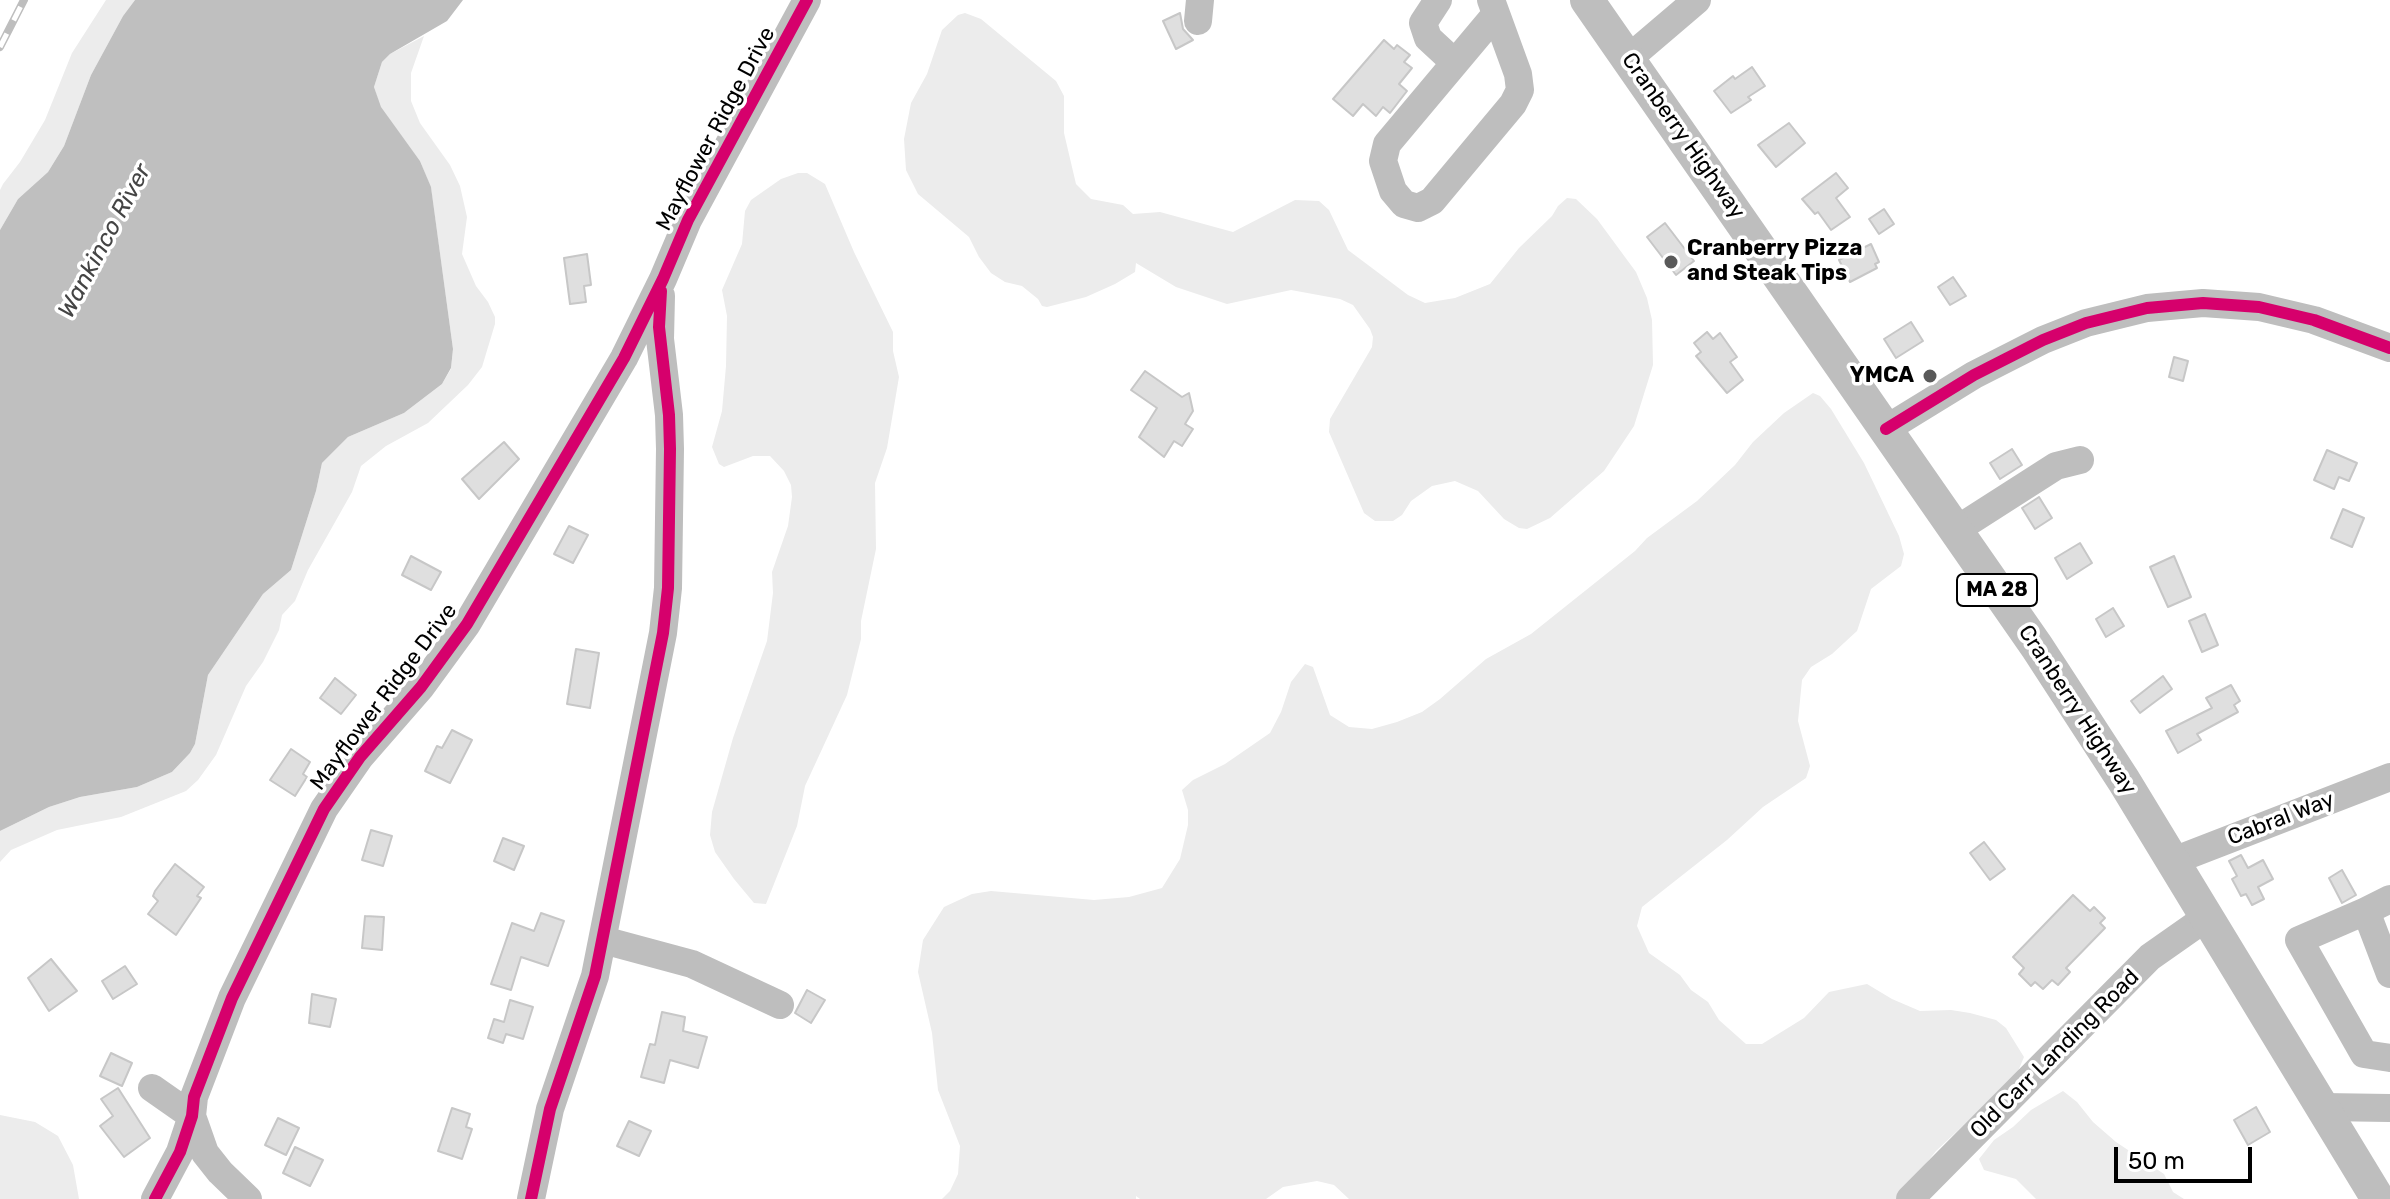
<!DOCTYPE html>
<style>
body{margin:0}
#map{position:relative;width:2390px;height:1199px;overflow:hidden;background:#fff;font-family:Rubik,sans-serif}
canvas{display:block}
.scale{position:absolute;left:2114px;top:1147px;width:138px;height:36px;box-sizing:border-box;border:4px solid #000;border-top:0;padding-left:10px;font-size:24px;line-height:28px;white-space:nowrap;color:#000;-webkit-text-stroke:6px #fff;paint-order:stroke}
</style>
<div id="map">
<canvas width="2390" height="1199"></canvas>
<div class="scale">50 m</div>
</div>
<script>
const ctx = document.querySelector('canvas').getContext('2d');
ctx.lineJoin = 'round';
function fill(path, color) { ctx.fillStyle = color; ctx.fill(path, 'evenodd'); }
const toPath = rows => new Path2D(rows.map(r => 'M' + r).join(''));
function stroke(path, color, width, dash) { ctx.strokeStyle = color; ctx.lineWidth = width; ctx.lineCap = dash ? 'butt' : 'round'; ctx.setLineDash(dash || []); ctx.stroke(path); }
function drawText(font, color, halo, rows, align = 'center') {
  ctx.font = font + ' Rubik,sans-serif'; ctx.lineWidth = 7; ctx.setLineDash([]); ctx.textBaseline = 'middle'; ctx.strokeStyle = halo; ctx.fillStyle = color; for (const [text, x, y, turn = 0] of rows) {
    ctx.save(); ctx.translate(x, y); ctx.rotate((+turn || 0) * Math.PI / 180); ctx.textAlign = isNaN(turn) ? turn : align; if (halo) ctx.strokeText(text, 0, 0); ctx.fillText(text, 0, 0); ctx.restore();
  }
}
const green = toPath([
 [106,0,135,0,123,16,91,75,64,146,48,172,18,199,0,230,0,190,3,184,20,162,45,120,72,53],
 [965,13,981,19,1056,81,1064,96,1064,133,1076,184,1091,199,1123,205,1133,214,1160,212,1233,232,1295,200,1319,201,1329,210,1348,250,1408,295,1425,303,1455,298,1490,284,1519,248,1552,216,1558,206,1567,198,1576,199,1597,219,1636,272,1647,298,1652,320,1653,365,1634,426,1604,471,1550,518,1527,529,1519,528,1504,519,1478,491,1455,481,1432,486,1411,501,1402,515,1393,521,1375,521,1364,513,1329,432,1330,419,1372,347,1373,337,1370,329,1353,305,1340,299,1291,290,1227,304,1176,287,1136,263,1135,272,1115,284,1086,297,1047,307,1042,306,1038,299,1022,286,1005,282,991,273,979,257,969,237,918,194,906,170,904,139,911,103,927,74,942,30,958,15],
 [424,36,411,73,411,101,420,123,450,165,460,186,467,217,462,254,476,286,488,302,495,317,495,324,482,367,468,385,428,423,386,446,361,466,352,492,308,570,295,601,282,615,279,630,263,662,246,686,216,755,198,780,186,791,121,817,57,830,11,850,0,862,0,831,49,807,80,797,137,787,172,772,190,753,195,744,208,675,263,594,291,570,316,491,322,463,348,437,404,413,442,384,451,369,453,349,431,188,420,161,380,107,374,87,382,62,390,54],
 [798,173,807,173,825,184,854,252,893,332,893,351,899,377,887,448,875,483,876,549,861,621,861,639,847,695,805,786,797,826,766,904,754,903,734,879,715,852,710,835,712,812,733,738,767,641,773,593,772,572,788,526,792,497,791,485,784,471,770,456,753,456,724,467,719,464,712,447,722,411,726,366,727,316,722,290,742,244,745,211,751,200,781,179],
 [1813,393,1820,396,1831,409,1864,463,1899,536,1904,554,1901,566,1871,589,1857,631,1832,654,1811,667,1802,680,1798,721,1810,766,1806,778,1763,807,1727,840,1642,907,1637,926,1649,953,1680,975,1691,990,1708,1002,1719,1020,1746,1044,1762,1044,1804,1018,1829,992,1867,984,1892,999,1920,1011,1951,1010,1970,1013,1996,1020,2006,1028,2024,1057,2016,1076,1936,1151,1901,1195,1896,1199,1349,1199,1334,1185,1317,1181,1283,1187,1266,1199,1140,1199,1136,1196,1136,1199,942,1199,950,1191,958,1174,960,1146,938,1090,932,1033,918,972,923,940,944,907,972,894,991,891,1094,900,1129,897,1162,888,1180,859,1188,825,1188,810,1182,790,1193,780,1225,764,1270,733,1281,712,1291,682,1305,664,1313,667,1330,715,1349,727,1372,729,1397,722,1422,712,1440,699,1486,659,1531,634,1635,551,1647,538,1697,501,1735,465,1753,442,1784,413],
 [2063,1091,2077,1102,2093,1122,2116,1142,2164,1174,2173,1192,2184,1199,2036,1199,2016,1179,1984,1170,1979,1159,1994,1140,2013,1127,2031,1110],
 [0,1115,35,1122,58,1136,73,1165,79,1199,0,1199]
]);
const water = toPath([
 [135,0,463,0,447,21,390,54,382,62,374,87,381,107,420,161,431,187,453,349,451,368,442,384,404,413,348,437,322,463,316,491,291,570,263,594,208,675,195,744,190,753,172,772,137,787,80,797,49,807,0,831,0,230,18,199,48,172,64,146,91,75,123,16]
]);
const building = toPath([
 [1180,13,1183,29,1193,40,1176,49,1163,21,1180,13],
 [1384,40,1394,49,1397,45,1410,55,1404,62,1412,68,1399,84,1407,91,1390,113,1383,107,1376,116,1363,104,1353,116,1333,99,1384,40],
 [1752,67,1765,86,1748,97,1751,100,1731,113,1714,91,1733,76,1735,79,1752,67],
 [1789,123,1805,143,1776,167,1758,145,1789,123],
 [1836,173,1848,188,1836,198,1850,217,1831,230,1818,212,1815,214,1802,199,1836,173],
 [1884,209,1894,224,1879,234,1869,219,1884,209],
 [1665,223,1694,261,1676,275,1647,237,1665,223],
 [1871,244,1879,262,1875,264,1877,268,1850,282,1839,260,1871,244],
 [587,254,591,285,584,286,586,302,570,304,564,258,587,254],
 [1953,277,1966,296,1950,305,1938,287,1953,277],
 [1911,322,1923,341,1896,358,1884,339,1911,322],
 [1707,332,1713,339,1720,333,1737,357,1730,362,1743,380,1727,393,1696,356,1701,352,1694,343,1707,332],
 [2174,357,2188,361,2183,381,2169,377,2174,357],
 [1145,371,1182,397,1189,393,1193,411,1185,424,1193,429,1182,446,1174,441,1164,457,1139,437,1157,408,1131,390,1145,371],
 [504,442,519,459,479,499,462,479,504,442],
 [2012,449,2022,465,2000,479,1990,463,2012,449],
 [2327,450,2357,463,2349,481,2339,477,2334,489,2314,480,2327,450],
 [2039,497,2052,518,2035,529,2022,508,2039,497],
 [2343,509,2364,518,2352,547,2331,538,2343,509],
 [569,526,588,535,573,563,554,554,569,526],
 [2080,543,2092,563,2067,579,2055,558,2080,543],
 [411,556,441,572,431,590,402,575,411,556],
 [2174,556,2191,597,2168,607,2150,567,2174,556],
 [2113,608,2124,626,2106,637,2096,619,2113,608],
 [2205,614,2218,645,2202,652,2189,621,2205,614],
 [576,649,599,653,590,708,567,704,576,649],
 [2163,676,2172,689,2140,713,2131,701,2163,676],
 [335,678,356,695,341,714,320,698,335,678],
 [2231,685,2240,701,2234,705,2238,712,2197,734,2201,740,2178,753,2166,731,2212,708,2206,698,2231,685],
 [452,730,472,740,450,783,425,771,437,746,442,748,452,730],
 [291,749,310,762,303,774,307,777,295,796,270,780,291,749],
 [371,830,392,836,383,866,362,860,371,830],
 [503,838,524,846,514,870,494,861,503,838],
 [1984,842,2005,869,1990,880,1970,853,1984,842],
 [2241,855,2248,868,2263,860,2273,879,2258,887,2264,899,2252,905,2246,894,2241,896,2232,879,2237,876,2229,861,2241,855],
 [175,864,204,887,197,896,201,898,176,935,148,914,158,901,153,896,155,891,175,864],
 [2342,870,2356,895,2342,903,2329,878,2342,870],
 [2073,895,2090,911,2094,907,2105,918,2100,923,2105,928,2066,968,2070,972,2058,985,2052,980,2043,989,2035,982,2031,986,2019,974,2024,968,2013,957,2073,895],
 [541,913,564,921,548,966,521,957,511,990,491,984,512,923,534,931,541,913],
 [365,916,384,917,382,950,362,948,365,916],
 [51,959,77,991,49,1011,28,978,51,959],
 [125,966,137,984,113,999,102,981,125,966],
 [807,990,825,1000,811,1023,795,1013,807,990],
 [312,994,336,999,330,1027,309,1023,312,994],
 [510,1000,533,1007,523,1039,506,1034,503,1043,488,1038,494,1019,504,1022,510,1000],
 [662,1012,685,1017,683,1031,707,1037,698,1068,670,1060,664,1083,641,1077,650,1044,655,1045,662,1012],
 [111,1053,132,1063,122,1086,100,1076,111,1053],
 [118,1088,150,1138,124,1157,100,1126,113,1116,101,1099,118,1088],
 [2256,1107,2270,1132,2248,1145,2234,1120,2256,1107],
 [452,1108,470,1114,466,1127,472,1129,462,1159,438,1151,452,1108],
 [278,1118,299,1128,286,1155,265,1145,278,1118],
 [629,1121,651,1131,639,1156,617,1146,629,1121],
 [295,1147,323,1160,310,1186,283,1173,295,1147]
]);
const minor = toPath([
 [1438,0,1423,23,1428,38,1455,63],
 [1491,0,1518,74,1520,90,1513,104,1432,201,1418,208,1404,204,1393,191,1383,161,1387,144,1496,14],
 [1198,21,1200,0],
 [1629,58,1697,0],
 [1886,429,1974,375,2043,340,2086,323,2147,308,2203,303,2259,307,2314,320,2390,348],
 [1956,530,2056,466,2080,460],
 [2173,861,2390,777],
 [2390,899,2366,911,2390,974],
 [2366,911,2299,940,2364,1054,2390,1058],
 [603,940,692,964,780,1005],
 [152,1088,192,1116],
 [2323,1107,2390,1108],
 [192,1116,205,1153,220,1172,248,1199],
 [155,1199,180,1152,192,1116,194,1097,232,998,324,809,360,757,421,687,467,624,624,358,663,279,688,220,807,0],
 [531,1199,550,1109,595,976,663,633,668,588,670,449,669,415,660,339,661,296],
 [1910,1199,2150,957,2207,917]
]);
const major = toPath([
 [1587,0,2037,647,2124,781,2378,1199]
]);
const rail = toPath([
 [0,47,24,0]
]);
const cycleway = toPath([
 [1886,429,1974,375,2043,340,2086,323,2147,308,2203,303,2259,307,2314,320,2390,348],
 [155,1199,180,1152,192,1116,194,1097,232,998,324,809,360,757,421,687,467,624,624,358,663,279,688,220,807,0],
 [531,1199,550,1109,595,976,663,633,668,588,670,449,669,415,659,327,661,291]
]);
const markers = [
 [1671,262,8,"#595959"],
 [1930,376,8,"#595959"]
];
const shields = [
 [1997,590,80]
];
const shieldNames = [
 ["MA 28",1997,590]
];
const streetNames = [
 ["Mayflower Ridge Drive",716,129,-62],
 ["Cranberry Highway",1683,136,55],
 ["Mayflower Ridge Drive",384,697,-53],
 ["Cranberry Highway",2077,710,57],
 ["Cabral Way",2281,819,-21],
 ["Old Carr Landing Road",2055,1054,-45]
];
const poiNames = [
 ["Cranberry Pizza",1687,249],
 ["and Steak Tips",1687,274],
 ["YMCA",1914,376,"right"]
];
const waterNames = [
 ["Wankinco River",105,241,-62]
];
fill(green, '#ececec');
fill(water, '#bfbfbf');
fill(building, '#dfdfdf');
stroke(building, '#c7c7c7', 2);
stroke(minor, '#bebebe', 28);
stroke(major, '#bebebe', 34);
stroke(rail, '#bebebe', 8);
stroke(rail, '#fff', 5, [15]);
stroke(cycleway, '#d6006c', 12);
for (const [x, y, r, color] of markers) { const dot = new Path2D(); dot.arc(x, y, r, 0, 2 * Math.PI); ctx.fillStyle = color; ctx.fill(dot); stroke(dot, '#fff', 3); }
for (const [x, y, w] of shields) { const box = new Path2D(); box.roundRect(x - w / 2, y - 16, w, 32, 6); ctx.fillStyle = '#fff'; ctx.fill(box); stroke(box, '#000', 2); }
drawText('bold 20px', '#000', null, shieldNames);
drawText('22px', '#000', '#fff', streetNames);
drawText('bold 22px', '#000', '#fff', poiNames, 'left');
drawText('italic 24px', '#444', '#fff', waterNames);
</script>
